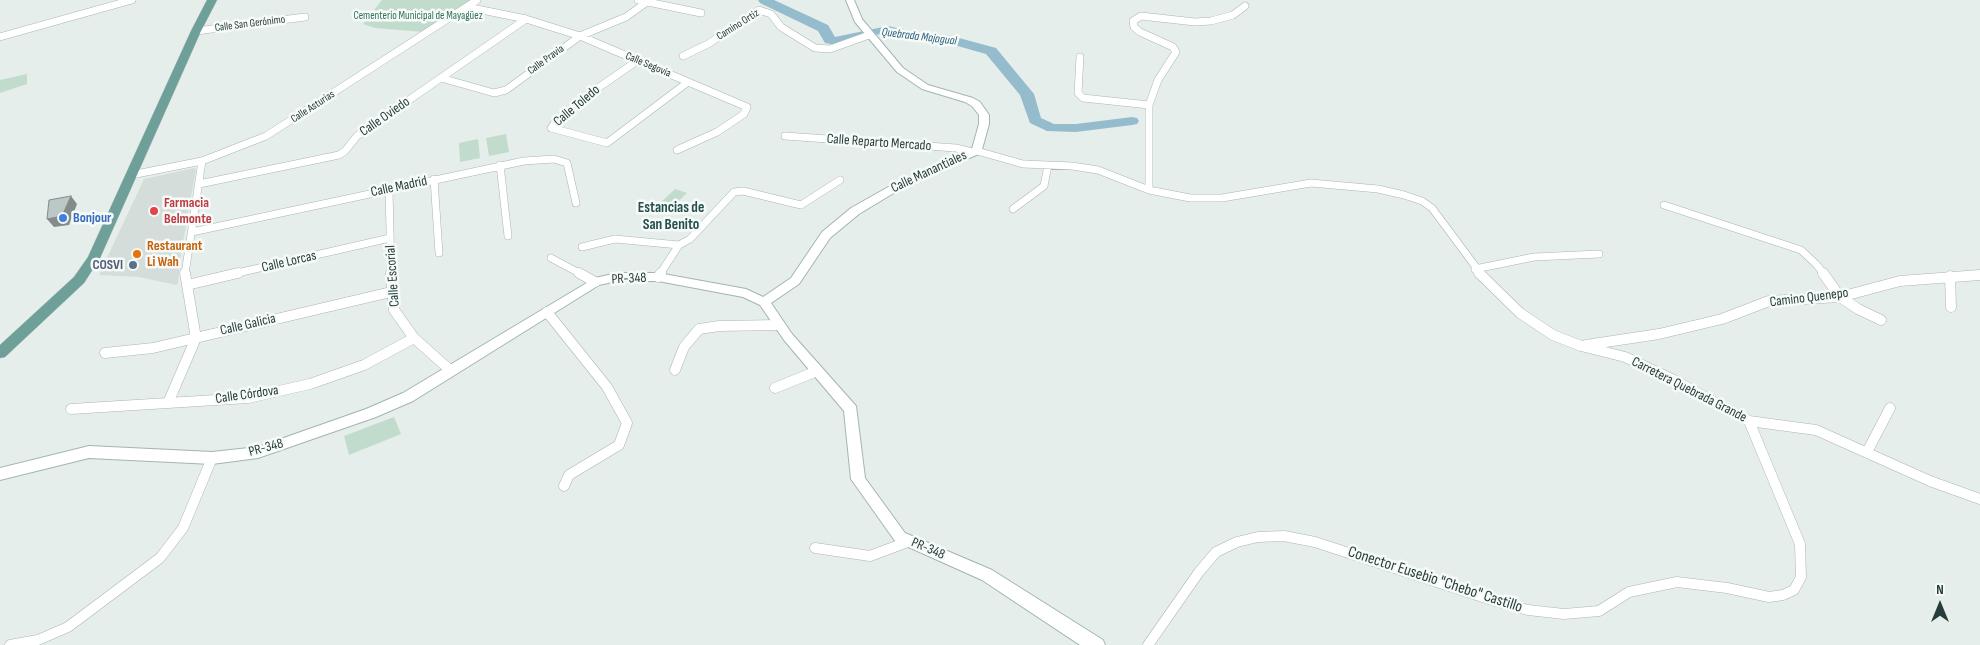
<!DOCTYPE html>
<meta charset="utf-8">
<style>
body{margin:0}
#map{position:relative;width:1980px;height:645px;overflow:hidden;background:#e6eeeb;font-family:"Sofia Sans Condensed",sans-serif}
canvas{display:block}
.north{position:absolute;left:1915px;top:580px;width:50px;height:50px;-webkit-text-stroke:4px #f6faf9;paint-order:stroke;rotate:0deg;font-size:14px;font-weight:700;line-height:20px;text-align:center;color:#263e3b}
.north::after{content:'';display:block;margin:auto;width:18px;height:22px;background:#263e3b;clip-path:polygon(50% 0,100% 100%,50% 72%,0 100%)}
</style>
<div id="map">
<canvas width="1980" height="645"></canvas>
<div class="north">N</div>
</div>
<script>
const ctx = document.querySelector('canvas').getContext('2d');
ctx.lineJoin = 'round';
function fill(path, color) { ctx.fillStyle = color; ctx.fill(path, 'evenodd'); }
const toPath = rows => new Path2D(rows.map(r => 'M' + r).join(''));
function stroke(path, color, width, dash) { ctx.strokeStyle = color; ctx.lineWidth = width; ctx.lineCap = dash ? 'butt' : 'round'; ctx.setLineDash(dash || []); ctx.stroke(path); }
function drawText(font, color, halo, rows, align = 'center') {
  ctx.font = font + ' "Sofia Sans Condensed",sans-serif'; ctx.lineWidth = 5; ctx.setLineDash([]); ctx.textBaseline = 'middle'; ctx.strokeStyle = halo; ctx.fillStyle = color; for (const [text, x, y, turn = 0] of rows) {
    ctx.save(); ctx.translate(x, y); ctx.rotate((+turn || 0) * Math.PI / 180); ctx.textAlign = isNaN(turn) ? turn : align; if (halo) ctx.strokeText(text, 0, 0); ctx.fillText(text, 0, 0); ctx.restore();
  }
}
const built = toPath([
 [194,168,196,169,180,259,178,284,176,285,139,277,99,275,144,179]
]);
const green = toPath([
 [382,0,472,0,424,32,375,28,363,24],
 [27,74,27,84,0,93,0,80],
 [506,134,509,152,489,156,486,138],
 [478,139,480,158,460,162,459,143],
 [675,189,687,193,668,211,656,207],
 [394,417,401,434,349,455,344,436]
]);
const river = toPath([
 [758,0,774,0,828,25,835,37,888,26,923,34,948,35,996,48,1034,94,1041,118,1054,124,1076,124,1132,117,1137,118,1139,121,1137,124,1132,125,1076,132,1047,131,1030,123,1020,95,986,54,947,43,923,42,888,34,870,35,835,45,825,43,818,31,760,3,758,0]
]);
const streetFar1 = toPath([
 [638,0,701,13],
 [467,7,526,19,580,36,747,107,744,114,717,132,677,150],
 [196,31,305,17],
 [0,37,132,0],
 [683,56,708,44,759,10,771,14,781,27,815,48,830,49,869,35],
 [1080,57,1078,93,1083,98,1149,105],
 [637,61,582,99,557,120,551,128,607,143,688,82],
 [441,78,494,93,506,90,580,36,626,17,647,2],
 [785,136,956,148,972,152],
 [977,151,1023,164,1072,166,1098,170,1149,190,1190,198,1222,198,1311,183,1378,189,1404,195,1422,201,1432,208,1481,274],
 [500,165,508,236],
 [131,175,202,161,266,136,477,0],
 [434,179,439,253],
 [199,184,339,155,345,151,357,136,526,19],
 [389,189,391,274],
 [1149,190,1149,105,1158,80,1176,52,1173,47,1140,32,1134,27,1133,21,1141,16,1195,22,1211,21,1233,15,1245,6],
 [1664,205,1801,250,1816,264,1824,274],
 [1013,209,1044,186,1048,165],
 [192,232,524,161,554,159,567,163,576,203],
 [582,247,615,239,679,245,690,239,734,192,743,191,801,205,840,180],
 [551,258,581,274],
 [1475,269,1534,257,1599,254],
 [185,274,202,161],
 [233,274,390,238],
 [660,274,679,245]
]);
const street = toPath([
 [391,273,394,310,414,338,450,370],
 [579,273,595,282],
 [1479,273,1520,313,1553,335,1581,346,1625,357,1674,380,1749,421,1816,430,1930,481,1980,499],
 [1823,273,1840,297,1858,309,1881,320],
 [1950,276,1951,307],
 [658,277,661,273],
 [187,285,238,273],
 [547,312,607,387,627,423,619,445,569,475,564,486],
 [1586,345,1659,334,1722,319,1769,301,1840,297,1900,281,1980,275],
 [105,353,153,348,391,292],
 [675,370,684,347,699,329,719,326,778,325],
 [775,388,817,371],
 [168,403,196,338,185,273],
 [71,409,248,398,310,384,364,365,414,338],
 [1867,452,1890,408],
 [815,548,870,556,910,541],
 [10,645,38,640,68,627,160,558,183,528,212,458],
 [1148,645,1199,572,1216,552,1237,542,1258,537,1284,536,1315,542,1495,601,1528,610,1564,614,1599,611,1629,592,1677,582,1727,588,1769,597,1783,595,1794,590,1801,577,1800,544,1749,421]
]);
const secondary = toPath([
 [846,0,854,0,862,19,903,68,928,85,973,98,980,102,989,115,989,124,981,153,907,185,859,214,830,238,799,284,771,303,792,334,856,406,865,478,905,533,992,570,1103,640,1105,645,1080,645,982,580,895,541,851,479,844,411,784,340,760,305,743,297,658,281,617,281,599,285,413,401,376,417,258,458,212,464,89,458,0,480,0,468,89,446,212,452,258,447,366,409,403,393,595,278,617,273,658,273,746,289,763,297,791,278,822,232,851,208,899,181,972,149,979,124,979,115,972,106,965,102,922,89,897,72,855,22,846,0]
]);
const primary = toPath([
 [207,0,217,0,201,31,100,258,84,283,5,357,0,358,0,345,74,277,88,257,191,31,207,0]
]);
const shadedWall = toPath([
 [71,196,77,204,69,225,54,227,47,219]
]);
const building = toPath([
 [71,196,62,216,47,219,49,200,71,196]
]);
const markers = [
 [154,211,5,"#e0444e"],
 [63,218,5,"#3f7fe0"],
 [137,254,5,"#e8710a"],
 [133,265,5,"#5c6f8a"]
];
const farParknames = [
 ["Cementerio Municipal de Mayagüez",418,16]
];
const farStreetnames = [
 ["Calle San Gerónimo",250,24,-7],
 ["Camino Ortiz",738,25,-32],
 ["Calle Pravia",546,60,-36],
 ["Calle Segovia",648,65,23],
 ["Calle Asturias",313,107,-33]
];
const farWaternames = [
 ["Quebrada Majagual",919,37,7]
];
const streetNames = [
 ["Calle Toledo",577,106,-40],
 ["Calle Oviedo",385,117,-35],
 ["Calle Reparto Mercado",879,143,4],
 ["Calle Manantiales",929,172,-25],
 ["Calle Madrid",399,187,-12],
 ["Calle Lorcas",289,262,-13],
 ["Calle Escorial",393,276,-94],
 ["PR-348",629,279,-3],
 ["Camino Quenepo",1809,298,-7],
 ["Calle Galicia",248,325,-13],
 ["Carretera Quebrada Grande",1689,390,27],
 ["Calle Córdova",247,395,-8],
 ["PR-348",266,448,-15],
 ["PR-348",928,549,23]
];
const healthNames = [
 ["Farmacia",164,203],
 ["Belmonte",164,219]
];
const shopNames = [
 ["Bonjour",73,218]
];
const foodNames = [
 ["Restaurant",147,246],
 ["Li Wah",147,262]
];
const serviceNames = [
 ["COSVI",123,265]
];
const neighbourhoodNames = [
 ["Estancias de",671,208],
 ["San Benito",671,225]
];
const nearStreetnames = [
 ["Conector Eusebio \"Chebo\" Castillo",1435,580,18]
];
fill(built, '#d4ddda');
fill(green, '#c1dccc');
fill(river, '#94bccd');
stroke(streetFar1, '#a9b6b3', 8);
stroke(street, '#a9b6b3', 11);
stroke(secondary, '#a2b5b1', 2);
stroke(primary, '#c2c9c8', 1);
stroke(streetFar1, '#fff', 7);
stroke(street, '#fff', 10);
fill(secondary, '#fff');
fill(primary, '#6f9f99');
fill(shadedWall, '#838c8a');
fill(building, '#bbc8c5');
stroke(building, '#838c8a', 1);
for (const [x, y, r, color] of markers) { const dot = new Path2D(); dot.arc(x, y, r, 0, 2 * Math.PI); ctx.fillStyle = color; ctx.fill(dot); stroke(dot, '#f6faf9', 2); }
drawText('11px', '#347255', '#f6faf9', farParknames);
drawText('11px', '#263e3b', '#f6faf9', farStreetnames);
drawText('italic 12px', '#255c75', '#f6faf9', farWaternames);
drawText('14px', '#263e3b', '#f6faf9', streetNames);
drawText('bold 14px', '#be3a42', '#f6faf9', healthNames, 'left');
drawText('bold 14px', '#366cbe', '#f6faf9', shopNames, 'left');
drawText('bold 14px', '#c56008', '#f6faf9', foodNames, 'left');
drawText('bold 14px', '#4e5e75', '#f6faf9', serviceNames, 'right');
drawText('bold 15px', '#244f4b', '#f6faf9', neighbourhoodNames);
drawText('16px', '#263e3b', '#f6faf9', nearStreetnames);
</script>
